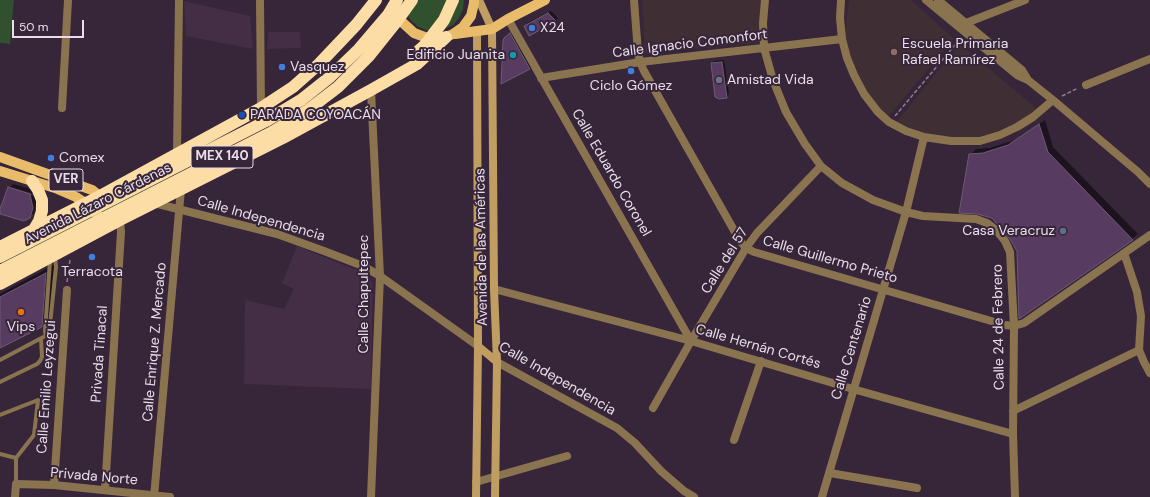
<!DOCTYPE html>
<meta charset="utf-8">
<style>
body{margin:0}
#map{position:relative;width:1150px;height:497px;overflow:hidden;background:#372539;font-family:"DM Sans",sans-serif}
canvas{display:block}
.scale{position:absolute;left:12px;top:20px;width:72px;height:18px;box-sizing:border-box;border:2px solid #e9ddea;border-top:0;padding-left:5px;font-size:12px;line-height:14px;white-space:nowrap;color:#e9ddea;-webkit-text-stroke:3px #372539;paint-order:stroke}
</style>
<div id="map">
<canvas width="1150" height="497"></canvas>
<div class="scale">50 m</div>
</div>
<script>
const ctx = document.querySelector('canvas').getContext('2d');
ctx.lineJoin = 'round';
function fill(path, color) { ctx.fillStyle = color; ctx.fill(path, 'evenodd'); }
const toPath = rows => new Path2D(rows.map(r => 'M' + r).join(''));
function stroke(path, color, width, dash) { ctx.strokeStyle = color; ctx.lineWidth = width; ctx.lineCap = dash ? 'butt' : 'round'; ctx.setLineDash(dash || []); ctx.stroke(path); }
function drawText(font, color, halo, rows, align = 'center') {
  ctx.font = font + ' "DM Sans",sans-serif'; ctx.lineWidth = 4; ctx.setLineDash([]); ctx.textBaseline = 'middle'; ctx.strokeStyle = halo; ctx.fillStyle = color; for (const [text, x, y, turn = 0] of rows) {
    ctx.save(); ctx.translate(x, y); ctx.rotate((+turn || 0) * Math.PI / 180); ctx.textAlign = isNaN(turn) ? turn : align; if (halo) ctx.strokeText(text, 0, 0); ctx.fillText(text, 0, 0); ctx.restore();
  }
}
const built = toPath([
 [184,1,250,16,253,49,186,36],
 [268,32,300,32,301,48,267,49],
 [297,246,366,274,373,283,371,389,244,384,245,300,284,309,294,289,282,283]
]);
const education = toPath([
 [642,0,762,0,761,42,645,54],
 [849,0,911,0,954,39,887,118,858,86,844,42],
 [960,44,1038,110,1008,129,975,142,947,142,895,124]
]);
const green = toPath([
 [0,0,14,0,10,44,0,43],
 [404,0,464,0,463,9,459,18,453,25,444,29,435,31,426,30,417,26,410,19,405,10],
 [199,160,200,161,0,266,0,264]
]);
const shadow = toPath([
 [551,11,558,18,556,21,530,34,525,26,527,23],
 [514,30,534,65,530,69,509,34],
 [724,60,729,94,727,97,712,63,714,61],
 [1045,120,1053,147,1138,234,1132,239,1018,250,970,155,976,149,990,148,1015,140],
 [13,184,34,190,35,194,10,187],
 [10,187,10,189,34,196,35,195,36,203,34,213,29,217,0,213,0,214,0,209,1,209],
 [55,264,51,317,41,327,0,347,0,294]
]);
const building = toPath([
 [548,13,556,21,529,36,524,26,548,13],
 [510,33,530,69,501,84,503,41,504,38,510,33],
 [722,62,727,98,719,99,715,97,711,63,722,62],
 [1039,124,1048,152,1133,240,1019,319,1017,251,1010,239,992,218,977,214,959,213,969,154,983,153,1008,145,1039,124],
 [8,187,30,194,33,208,30,218,24,221,0,214,0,209,8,187],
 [46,273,42,327,0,348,0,297,46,273]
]);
const path = toPath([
 [1062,96,1078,88],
 [895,116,955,45,958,39],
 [67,282,70,260]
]);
const lane = toPath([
 [47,336,45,332,50,260],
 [0,360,49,334,56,267,55,257],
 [0,382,37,364,40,361,42,357,41,339],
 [0,415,38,400,34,435,16,458,0,454],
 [16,484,16,458]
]);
const street = toPath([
 [260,0,261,108],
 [634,0,638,53,640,62,644,71,740,241,746,248,754,252,1005,325,1014,326,1024,323,1150,235],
 [765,0,763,23,764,48,773,80,786,112,805,144,821,166,842,183,873,200,906,212,923,216,976,219,987,223,996,230,1005,241,1010,252,1014,326,1013,434,1015,497],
 [841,0,840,18,842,39,847,58,854,75,864,94,878,112,889,122,906,131,924,137,951,141,980,141,1000,135,1017,127,1033,117,1053,100],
 [926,0,1017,75,1028,80,1053,100,1138,172,1150,184],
 [938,0,1022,70,1028,80],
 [508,19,691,341],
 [966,23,1025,0],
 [541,78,640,62,842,39],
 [1086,85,1150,59],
 [371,90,380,276,371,497],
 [62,108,68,0],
 [177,154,179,0],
 [154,203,277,234,324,251,363,266,380,276,478,346],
 [1124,253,1137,292,1141,316,1139,350,1144,362,1150,373],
 [494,289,691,341,853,389,1013,434],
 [497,362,617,428,635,443,661,471,684,491,694,497],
 [653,408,691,341,746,248,757,233,821,166],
 [1013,411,1139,350],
 [734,440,761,361],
 [830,473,917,488],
 [476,482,567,456],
 [54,485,67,290],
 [105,490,121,232,120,220],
 [15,497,16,484,54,485,170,497],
 [154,497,181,189],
 [822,497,906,212,924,137]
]);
const secondary = toPath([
 [479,0,492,29,494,289,497,362,495,497],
 [478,346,497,362],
 [476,497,478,346,477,32]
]);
const primary = toPath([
 [397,11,402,22,414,33,430,39,446,37,453,34,463,27,471,16,474,3,474,0],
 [455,34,492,29,508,19,545,0],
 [0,157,92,190,106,201],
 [0,171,55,188,76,197,85,203,97,214,105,226]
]);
const highway = toPath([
 [415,54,425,45,444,20,453,0],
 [32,181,38,190,42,200,42,211,39,221,33,231],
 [0,247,100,196,261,108,293,87,319,64,356,25,376,0],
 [0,257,266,121,301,100,330,77,359,49,388,15,397,0],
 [0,271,272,132,308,110,338,87,369,56,397,21,412,0],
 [0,284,120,220,283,138,371,90,417,64,446,37]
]);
const markers = [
 [532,28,4,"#3f7fe0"],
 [894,52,4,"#8d6e63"],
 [513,55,4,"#0f9aa8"],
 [282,67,4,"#3f7fe0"],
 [631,71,4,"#3f7fe0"],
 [719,80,4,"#6b7280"],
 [242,115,4,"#1a4fb4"],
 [51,158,4,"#3f7fe0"],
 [1063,231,4,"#5c6f8a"],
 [92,257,4,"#3f7fe0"],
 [21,312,4,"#e8710a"]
];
const shields = [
 [222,157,62],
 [66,180,34]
];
const shieldNames = [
 ["MEX 140",222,157],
 ["VER",66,180]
];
const poiNames = [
 ["X24",540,28],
 ["Escuela Primaria",902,44],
 ["Rafael Ramírez",902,60],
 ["Edificio Juanita",505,55,"right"],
 ["Vasquez",290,67],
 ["Amistad Vida",727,80],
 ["Ciclo Gómez",631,86,"center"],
 ["PARADA COYOACÁN",250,115],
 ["Comex",59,158],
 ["Casa Veracruz",1055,231,"right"],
 ["Terracota",92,272,"center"],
 ["Vips",21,327,"center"]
];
const streetNames = [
 ["Calle Ignacio Comonfort",690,44,-7],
 ["Calle Eduardo Coronel",611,173,60],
 ["Avenida Lázaro Cárdenas",98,204,-27],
 ["Calle Independencia",261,219,16],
 ["Avenida de las Américas",482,247,-91],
 ["Calle Guillermo Prieto",830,260,16],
 ["Calle del 57",725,261,-58],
 ["Calle Chapultepec",364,294,-90],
 ["Calle 24 de Febrero",999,327,-91],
 ["Calle Enrique Z. Mercado",155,342,-85],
 ["Calle Hernán Cortés",758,347,16],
 ["Calle Centenario",852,348,-73],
 ["Privada Tinacal",100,354,-86],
 ["Calle Independencia",557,379,30],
 ["Calle Emilio Leyzegui",47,387,-86],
 ["Privada Norte",94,477,5]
];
fill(built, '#442e46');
fill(education, '#402e35');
fill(green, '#31512e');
fill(shadow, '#0007');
fill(building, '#573b61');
stroke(building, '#6c5b73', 1);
stroke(path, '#8c7d8d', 1.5, [4, 2]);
stroke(lane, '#8a744f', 4);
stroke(street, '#8a744f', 8);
stroke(secondary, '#c09d60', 8);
stroke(primary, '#e9bc6c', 10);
stroke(highway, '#fddda6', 12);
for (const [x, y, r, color] of markers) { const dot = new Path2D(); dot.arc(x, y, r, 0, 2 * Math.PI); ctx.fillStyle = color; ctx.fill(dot); stroke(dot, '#372539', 1.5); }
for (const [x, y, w] of shields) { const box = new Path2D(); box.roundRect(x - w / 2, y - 11, w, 22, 3); ctx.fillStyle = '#372539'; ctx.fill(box); stroke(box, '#e9ddea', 1); }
drawText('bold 13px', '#e9ddea', null, shieldNames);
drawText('14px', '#e9ddea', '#372539', poiNames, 'left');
drawText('14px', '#e9ddea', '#372539', streetNames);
</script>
